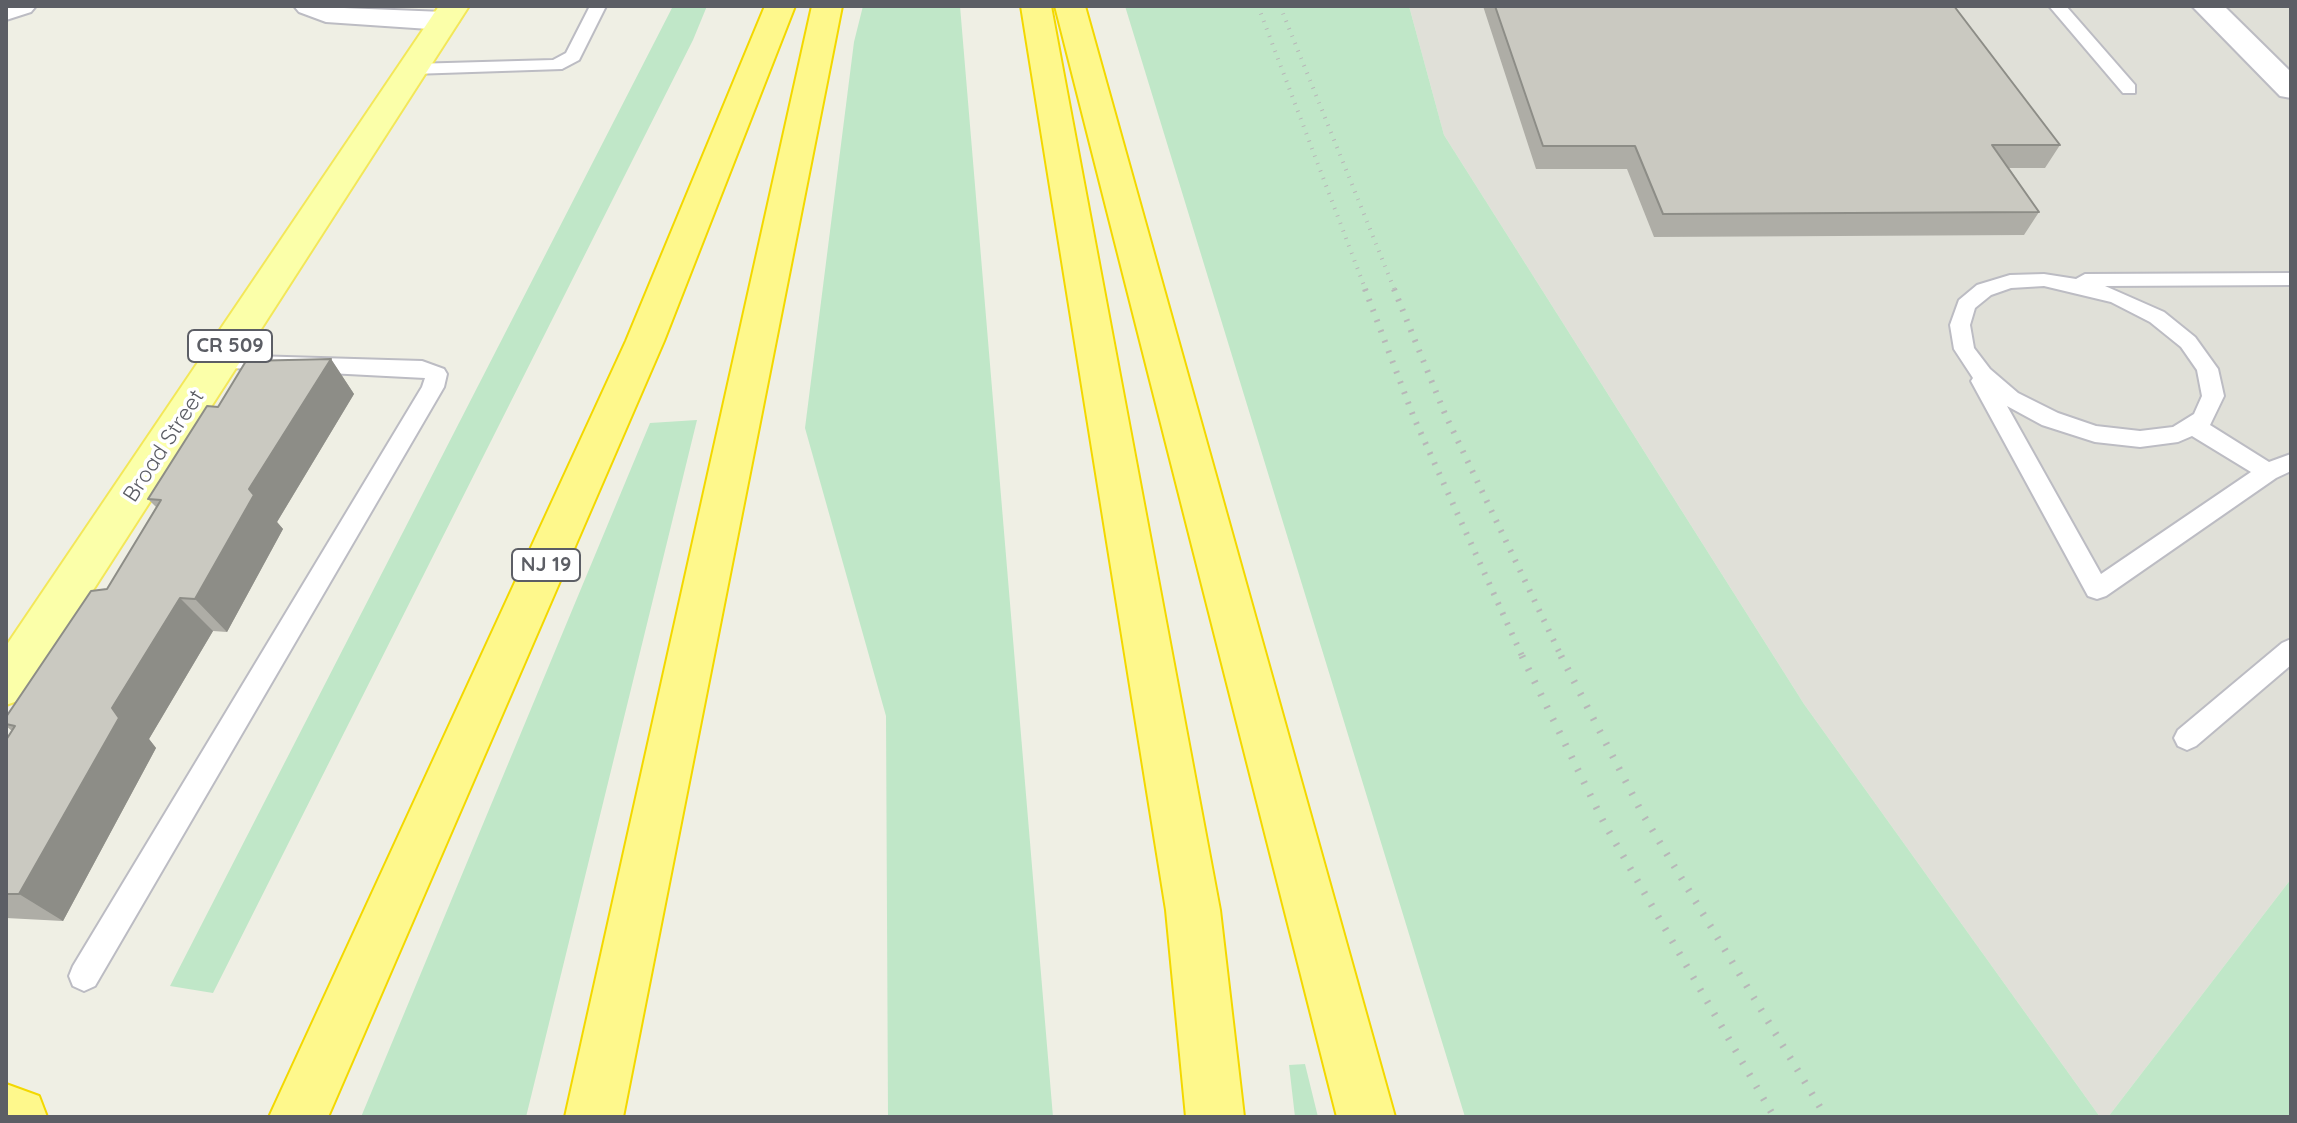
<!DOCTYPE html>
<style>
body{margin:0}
#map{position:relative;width:2297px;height:1123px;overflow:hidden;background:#efefe4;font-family:Quicksand,sans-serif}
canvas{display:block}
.frame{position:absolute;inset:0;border:8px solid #5c5e65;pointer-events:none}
</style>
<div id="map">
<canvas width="2297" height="1123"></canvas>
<div class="frame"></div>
</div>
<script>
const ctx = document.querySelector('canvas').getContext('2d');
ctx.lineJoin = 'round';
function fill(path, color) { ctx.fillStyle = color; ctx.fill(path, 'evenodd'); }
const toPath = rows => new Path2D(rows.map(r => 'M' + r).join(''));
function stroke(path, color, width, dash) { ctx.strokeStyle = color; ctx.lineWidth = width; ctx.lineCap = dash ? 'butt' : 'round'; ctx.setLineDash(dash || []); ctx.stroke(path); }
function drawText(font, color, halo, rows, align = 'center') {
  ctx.font = font + ' Quicksand,sans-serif'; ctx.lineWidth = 7; ctx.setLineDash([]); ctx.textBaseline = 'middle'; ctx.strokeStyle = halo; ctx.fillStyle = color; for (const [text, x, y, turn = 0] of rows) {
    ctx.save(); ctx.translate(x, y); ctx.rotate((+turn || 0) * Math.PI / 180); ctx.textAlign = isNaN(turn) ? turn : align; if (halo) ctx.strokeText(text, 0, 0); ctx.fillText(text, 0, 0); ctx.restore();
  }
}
const industrial = toPath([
 [1409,6,2291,6,2291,879,2108,1117,2100,1117,1804,704,1444,135]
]);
const green = toPath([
 [673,6,707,6,693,40,213,993,170,986],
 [863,6,960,6,1053,1117,888,1117,886,716,805,428,854,42],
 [1125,6,1409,6,1444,135,1804,704,2100,1117,1465,1117],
 [697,420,526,1117,361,1117,650,423],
 [2291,879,2291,1117,2108,1117],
 [1305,1064,1318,1117,1295,1117,1289,1065]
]);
const lane = toPath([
 [590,6,606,6,579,60,562,69,412,74,404,69,412,64,553,60,566,53,590,6],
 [2049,6,2066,6,2135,85,2135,93,2123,93,2049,6],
 [2291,273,2291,285,2105,286,2164,312,2195,337,2218,369,2224,396,2210,425,2269,462,2291,454,2291,471,2276,478,2106,596,2097,599,2088,596,1971,381,1973,378,1954,349,1950,325,1959,300,1977,285,2010,275,2044,274,2076,279,2085,274,2291,273],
 [2044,286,2111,302,2150,322,2181,347,2197,370,2202,396,2194,414,2173,427,2140,431,2096,426,2058,413,2018,393,1990,369,1974,348,1970,325,1975,308,1991,295,2011,288,2044,286],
 [2007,406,2042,425,2095,442,2140,447,2178,442,2192,436,2251,472,2101,574,2007,406],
 [219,355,422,361,444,369,447,374,444,387,95,986,84,991,73,986,69,976,73,966,422,387,425,378,212,367,208,362,219,355],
 [2291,639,2291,665,2196,746,2187,750,2178,746,2174,738,2178,730,2282,643,2291,639]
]);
const street = toPath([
 [6,6,36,6,31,12,6,20,6,6],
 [294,6,444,12,454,15,459,21,454,27,444,30,326,22,299,12,294,6],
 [2192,6,2224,6,2291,72,2291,98,2280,96,2192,6]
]);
const primary = toPath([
 [439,6,469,6,23,699,6,705,6,646,439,6]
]);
const highway = toPath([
 [765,6,795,6,664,341,328,1117,269,1117,626,341,765,6],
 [812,6,842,6,623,1117,565,1117,812,6],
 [1021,6,1051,6,1220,910,1244,1117,1186,1117,1166,910,1021,6],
 [1055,6,1085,6,1395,1117,1337,1117,1055,6],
 [6,1084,39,1096,47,1117,6,1117,6,1084]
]);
const railFar2 = toPath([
 [1258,6,1366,291],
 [1280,6,1395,291]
]);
const railFar1 = toPath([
 [1365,289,1414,418,1523,658],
 [1394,289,1445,414,1562,658]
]);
const rail = toPath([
 [1522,656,1604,823,1774,1117],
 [1561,656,1642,813,1826,1117]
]);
const wall = toPath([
 [1483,6,1954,6,2060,145,2045,168,2009,168,2039,212,2024,235,1654,237,1627,169,1536,169],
 [331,359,354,394,277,522,283,529,227,632,213,631,149,739,156,748,63,921,6,918,6,740,12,731,6,726,6,717,107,589,156,507,148,499,218,407]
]);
const shadedWall = toPath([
 [331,359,354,394,277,522,283,529,227,632,195,599,249,489],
 [180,598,213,631,149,739,156,748,63,921,19,894,112,708]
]);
const building = toPath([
 [1495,6,1954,6,2060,145,1992,145,2039,212,1663,214,1635,146,1543,146,1495,6],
 [331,359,249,489,254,495,195,599,180,598,112,708,119,718,19,894,6,894,6,740,15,726,6,724,6,717,91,591,107,589,161,500,148,499,207,406,218,407,246,361,331,359]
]);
const shields = [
 [230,346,84],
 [546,565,68]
];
const shieldNames = [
 ["CR 509",230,346],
 ["NJ 19",546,565]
];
const streetNames = [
 ["Broad Street",164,446,-57]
];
fill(industrial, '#e0e0d8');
fill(green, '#c0e7c8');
stroke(lane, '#bcbcc3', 4);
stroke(street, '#bcbcc3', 4);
stroke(primary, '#f3e759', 4);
stroke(highway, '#f3d800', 4);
fill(lane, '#fff');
fill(street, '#fff');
fill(primary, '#fbffa9');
fill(highway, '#fef88c');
stroke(railFar2, '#b7b7b8', 4, [1, 7]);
stroke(railFar1, '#b7b7b8', 6, [2, 9]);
stroke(rail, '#b7b7b8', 7, [2, 12]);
fill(wall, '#aeada6');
fill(shadedWall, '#8d8d87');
fill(building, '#cac9c1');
stroke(building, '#8d8d87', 2);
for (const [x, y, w] of shields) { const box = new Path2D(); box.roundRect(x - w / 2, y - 16, w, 32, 6); ctx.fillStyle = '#fff'; ctx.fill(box); stroke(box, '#5c5e65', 2); }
drawText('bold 20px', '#5c5e65', null, shieldNames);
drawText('22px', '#5c5e65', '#fff', streetNames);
</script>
